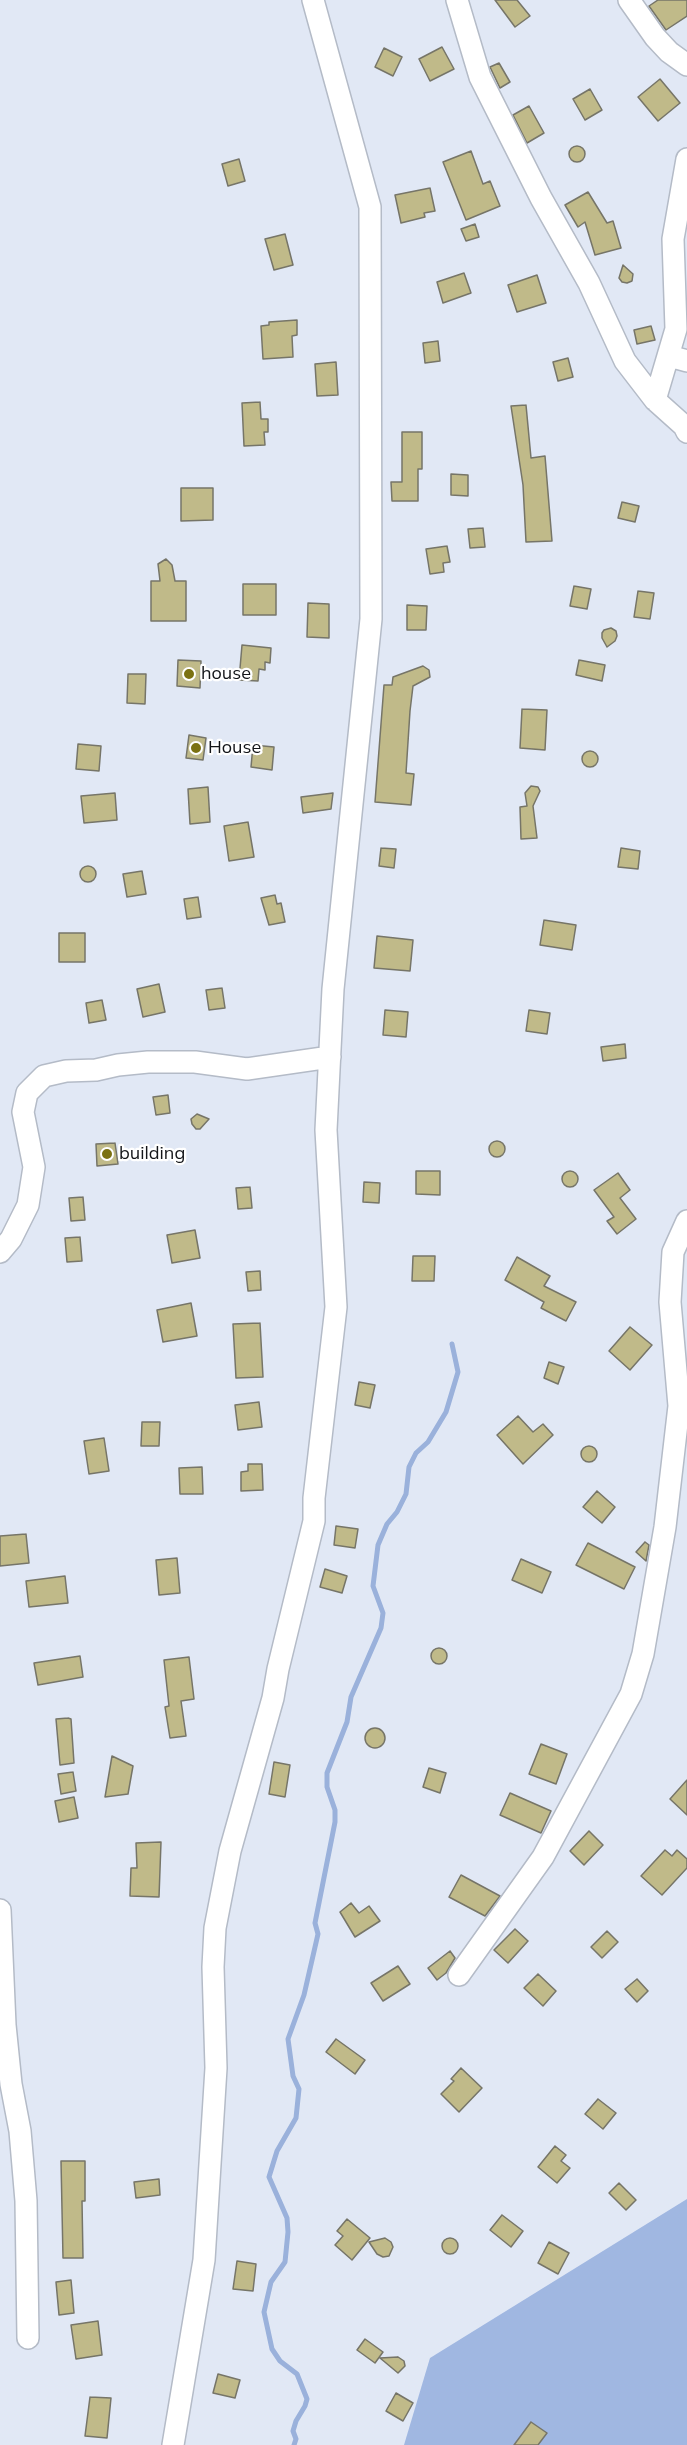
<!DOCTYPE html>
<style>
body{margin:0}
canvas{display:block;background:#e1e8f5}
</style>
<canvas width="687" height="2445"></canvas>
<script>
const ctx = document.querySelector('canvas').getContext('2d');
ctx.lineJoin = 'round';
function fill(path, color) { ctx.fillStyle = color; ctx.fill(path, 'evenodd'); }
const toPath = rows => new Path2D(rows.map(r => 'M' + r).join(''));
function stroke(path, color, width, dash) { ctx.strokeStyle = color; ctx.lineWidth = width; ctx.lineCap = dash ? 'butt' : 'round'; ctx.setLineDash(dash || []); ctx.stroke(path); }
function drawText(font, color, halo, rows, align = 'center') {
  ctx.font = font + ' Mulish,sans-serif'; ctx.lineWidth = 4.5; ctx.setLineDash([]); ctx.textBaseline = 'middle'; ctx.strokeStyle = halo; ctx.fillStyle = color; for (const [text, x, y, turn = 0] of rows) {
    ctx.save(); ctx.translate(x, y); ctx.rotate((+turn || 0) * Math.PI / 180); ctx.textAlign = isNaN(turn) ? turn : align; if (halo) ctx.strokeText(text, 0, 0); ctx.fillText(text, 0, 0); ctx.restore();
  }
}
const forest = toPath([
 [687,2199,687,2445,404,2445,430,2358]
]);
const stream = toPath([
 [294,2445,296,2439,293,2431,296,2421,305,2406,307,2399,297,2374,280,2361,272,2349,264,2312,271,2282,285,2262,288,2232,287,2218,269,2177,277,2151,296,2118,299,2089,293,2076,288,2039,304,1995,318,1934,315,1923,335,1822,335,1810,327,1787,327,1773,347,1722,351,1697,381,1628,383,1613,373,1586,378,1545,387,1524,397,1512,406,1494,409,1467,416,1453,428,1442,446,1412,458,1372,452,1344]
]);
const building = toPath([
 [495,0,517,0,530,16,515,27,495,0],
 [658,0,687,0,687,16,666,30,649,6,658,0],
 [442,47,454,69,430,81,419,59,442,47],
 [384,48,402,57,393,76,375,67,384,48],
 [499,63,510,82,500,88,490,67,499,63],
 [660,79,680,103,658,121,638,97,660,79],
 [590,89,602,110,585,120,573,99,590,89],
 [529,106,544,133,527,143,513,115,529,106],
 '569 154a8 8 0 1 1 16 0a8 8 0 1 1-16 0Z',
 [471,151,483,184,490,181,500,206,466,220,443,162,471,151],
 [239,159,245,181,228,186,222,164,239,159],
 [430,188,435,211,424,213,425,217,401,223,395,195,430,188],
 [588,192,607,223,613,221,621,248,595,255,585,222,578,227,565,205,588,192],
 [475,224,479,237,466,241,461,229,475,224],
 [285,234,293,265,274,270,265,239,285,234],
 [623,265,633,274,632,281,627,283,622,282,619,278,623,265],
 [464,273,471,293,443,303,437,282,464,273],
 [537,275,546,303,517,312,508,285,537,275],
 [297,320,297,335,292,336,293,357,263,359,261,326,269,325,269,322,297,320],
 [651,326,655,340,637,344,634,330,651,326],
 [438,341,440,361,425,363,423,343,438,341],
 [568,358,573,377,558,381,553,362,568,358],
 [336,362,338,395,317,396,315,364,336,362],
 [260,402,261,419,268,419,268,432,264,432,265,445,244,446,242,403,260,402],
 [526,405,531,458,545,456,552,541,526,542,523,485,511,406,526,405],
 [402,432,422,432,422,469,418,469,418,501,392,501,391,482,402,482,402,432],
 [451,474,468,475,468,496,451,495,451,474],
 [181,488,213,488,213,520,181,521,181,488],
 [622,502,639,506,635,522,618,518,622,502],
 [483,528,485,547,470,548,468,529,483,528],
 [447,546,450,562,443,563,444,572,430,574,426,549,447,546],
 [166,559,172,565,175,581,186,581,186,621,151,621,151,581,160,581,158,564,166,559],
 [243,584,276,584,276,615,243,615,243,584],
 [574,586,591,589,587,609,570,606,574,586],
 [638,591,654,593,650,619,634,617,638,591],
 [308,603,329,604,329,638,307,637,308,603],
 [407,605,427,606,426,630,407,630,407,605],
 [611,628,616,631,617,636,615,641,607,647,602,638,602,633,604,630,611,628],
 [242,645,271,648,270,663,265,662,265,670,259,669,258,681,239,680,242,645],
 [178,660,201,661,200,688,177,686,178,660],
 [579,660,605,665,602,681,576,675,579,660],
 [423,666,429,670,430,677,413,686,410,711,406,773,414,774,411,805,375,802,384,685,392,685,393,677,423,666],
 [128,674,146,674,145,704,127,703,128,674],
 [522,709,547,710,545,750,520,748,522,709],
 [189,735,206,738,203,760,186,758,189,735],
 [78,744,101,746,99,771,76,769,78,744],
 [253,745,274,747,272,770,251,767,253,745],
 '582 759a8 8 0 1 1 16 0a8 8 0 1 1-16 0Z',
 [531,786,538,787,540,791,533,806,537,838,521,839,520,807,527,806,525,793,531,786],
 [208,787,210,822,190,824,188,789,208,787],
 [115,793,117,820,84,823,81,796,115,793],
 [333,793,331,809,303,813,301,797,333,793],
 [248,822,254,857,229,861,224,826,248,822],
 [381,848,396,849,394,868,379,866,381,848],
 [621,848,640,851,638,869,618,867,621,848],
 '80 874a8 8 0 1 1 16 0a8 8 0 1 1-16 0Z',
 [142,871,146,894,127,897,123,874,142,871],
 [275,895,277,904,281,903,285,922,269,925,261,898,275,895],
 [198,897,201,917,187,919,184,899,198,897],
 [544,920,576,925,572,950,540,945,544,920],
 [59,933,85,933,85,962,59,962,59,933],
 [377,936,413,940,410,971,374,968,377,936],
 [159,984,165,1012,143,1017,137,989,159,984],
 [222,988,225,1008,209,1010,206,990,222,988],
 [102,1000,106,1020,89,1023,86,1003,102,1000],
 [385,1010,408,1012,406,1037,383,1035,385,1010],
 [529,1010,550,1013,547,1034,526,1031,529,1010],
 [625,1044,626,1058,603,1061,601,1047,625,1044],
 [168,1095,170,1113,156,1115,153,1097,168,1095],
 [197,1114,209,1119,200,1129,196,1129,192,1124,191,1119,197,1114],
 '489 1149a8 8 0 1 1 16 0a8 8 0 1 1-16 0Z',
 [115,1143,118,1164,97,1166,96,1144,115,1143],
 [416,1171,440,1171,440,1195,416,1194,416,1171],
 '562 1179a8 8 0 1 1 16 0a8 8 0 1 1-16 0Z',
 [618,1173,630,1190,620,1198,636,1219,617,1234,607,1221,614,1217,594,1190,618,1173],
 [364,1182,380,1183,379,1203,363,1202,364,1182],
 [250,1187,252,1208,238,1209,236,1188,250,1187],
 [83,1197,85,1220,71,1221,69,1198,83,1197],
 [195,1230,200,1258,172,1263,167,1235,195,1230],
 [80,1237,82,1261,67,1262,65,1238,80,1237],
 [413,1256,435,1256,434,1281,412,1281,413,1256],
 [517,1257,550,1276,544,1286,576,1302,566,1321,541,1308,544,1302,505,1280,517,1257],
 [260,1271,261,1290,248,1291,246,1272,260,1271],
 [191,1303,197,1336,163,1342,157,1310,191,1303],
 [260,1323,263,1377,236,1378,233,1324,260,1323],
 [630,1327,652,1345,630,1370,609,1351,630,1327],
 [549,1362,564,1367,558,1384,544,1378,549,1362],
 [359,1382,375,1385,370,1408,355,1405,359,1382],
 [259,1402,262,1427,238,1430,235,1405,259,1402],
 [518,1416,533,1432,543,1424,553,1435,523,1464,497,1435,518,1416],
 [142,1422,160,1422,159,1446,141,1446,142,1422],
 [104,1438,109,1471,89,1474,84,1441,104,1438],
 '581 1454a8 8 0 1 1 16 0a8 8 0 1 1-16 0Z',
 [248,1464,262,1464,263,1490,241,1491,241,1472,248,1471,248,1464],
 [202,1467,203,1494,180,1494,179,1468,202,1467],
 [597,1491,615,1507,602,1523,583,1507,597,1491],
 [336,1526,358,1529,355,1548,334,1545,336,1526],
 [26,1534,29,1563,0,1566,0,1536,26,1534],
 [645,1542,649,1545,646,1561,636,1552,645,1542],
 [588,1543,635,1567,624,1589,576,1565,588,1543],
 [177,1558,180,1593,159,1595,156,1560,177,1558],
 [521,1559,551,1572,542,1593,512,1580,521,1559],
 [325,1569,347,1576,342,1593,320,1587,325,1569],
 [65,1576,68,1603,29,1607,26,1581,65,1576],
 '431 1656a8 8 0 1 1 16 0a8 8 0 1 1-16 0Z',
 [80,1656,83,1677,38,1685,34,1663,80,1656],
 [189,1657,194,1699,181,1701,186,1736,170,1738,165,1707,169,1706,164,1660,189,1657],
 [68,1718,71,1719,74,1763,60,1765,56,1719,68,1718],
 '365 1738a10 10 0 1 1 20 0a10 10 0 1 1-20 0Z',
 [541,1744,567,1754,556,1784,529,1774,541,1744],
 [112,1756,133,1766,128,1794,105,1797,112,1756],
 [274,1762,290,1765,285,1797,269,1794,274,1762],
 [429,1768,446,1773,440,1793,423,1787,429,1768],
 [73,1772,76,1791,61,1794,58,1774,73,1772],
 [687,1780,687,1815,670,1799,687,1780],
 [510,1793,551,1811,541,1833,500,1815,510,1793],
 [74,1797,78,1818,59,1822,55,1801,74,1797],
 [589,1831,603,1845,584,1865,570,1851,589,1831],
 [161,1842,159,1897,130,1896,131,1868,137,1868,136,1843,161,1842],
 [665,1850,672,1856,677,1850,687,1859,687,1868,662,1895,641,1876,665,1850],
 [461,1875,500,1896,485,1916,449,1897,461,1875],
 [351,1903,359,1913,369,1906,380,1921,355,1937,340,1912,351,1903],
 [515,1929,528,1941,508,1963,494,1950,515,1929],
 [607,1931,618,1942,602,1958,591,1947,607,1931],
 [450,1951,455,1958,446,1973,437,1980,428,1968,450,1951],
 [398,1966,410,1984,383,2001,371,1983,398,1966],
 [538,1974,556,1991,543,2006,524,1988,538,1974],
 [637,1979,648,1991,637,2002,625,1989,637,1979],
 [336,2039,365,2060,355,2074,326,2052,336,2039],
 [461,2068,482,2088,459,2112,441,2094,454,2081,451,2079,461,2068],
 [598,2099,616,2113,603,2129,585,2114,598,2099],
 [555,2146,566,2155,561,2161,570,2168,557,2183,538,2167,555,2146],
 [61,2161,85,2161,85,2201,82,2201,83,2258,63,2258,61,2161],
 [159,2179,160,2195,136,2198,134,2182,159,2179],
 [619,2183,636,2200,626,2210,609,2193,619,2183],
 [502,2215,523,2231,511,2247,490,2230,502,2215],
 [347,2219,370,2238,352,2260,335,2245,343,2236,337,2231,347,2219],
 [385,2238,391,2242,393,2247,389,2256,383,2257,377,2254,369,2242,385,2238],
 '442 2246a8 8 0 1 1 16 0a8 8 0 1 1-16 0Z',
 [549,2242,569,2253,558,2274,538,2263,549,2242],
 [237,2261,256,2264,253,2291,233,2289,237,2261],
 [71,2280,74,2313,59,2315,56,2282,71,2280],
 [98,2321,102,2355,76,2359,71,2325,98,2321],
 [365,2339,383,2352,375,2363,357,2350,365,2339],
 [398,2357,404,2361,405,2366,398,2373,380,2358,398,2357],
 [218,2374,240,2380,235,2398,213,2393,218,2374],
 [396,2393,413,2403,403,2421,386,2411,396,2393],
 [90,2397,111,2398,107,2438,85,2436,90,2397],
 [531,2422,547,2433,538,2445,514,2445,531,2422]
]);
const minor = toPath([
 [457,0,480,77,541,198,589,283,625,361,655,400,684,426,687,432],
 [629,0,655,37,669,52,687,65],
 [669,356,687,361],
 [655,400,676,329,673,239,687,159],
 [0,1252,11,1239,28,1205,34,1167,23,1112,27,1093,44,1076,66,1071,96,1070,118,1065,148,1062,195,1062,247,1069,330,1057],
 [0,1910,5,2025,11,2084,20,2131,26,2201,28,2338],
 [459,1975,543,1857,631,1694,643,1654,665,1527,679,1406,670,1302,673,1252,687,1221],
 [173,2445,204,2260,216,2068,213,1967,215,1928,230,1851,273,1698,278,1669,314,1521,314,1498,336,1307,326,1130,333,989,371,619,370,207,313,0]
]);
const markers = [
 [189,674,6,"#7b7112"],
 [196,748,6,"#7b7112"],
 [107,1154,6,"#7b7112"]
];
const poiNames = [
 ["house",201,674],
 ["House",208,748],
 ["building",119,1154]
];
fill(forest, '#a0b7e1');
stroke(stream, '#9ab1db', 5);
fill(building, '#c0ba89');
stroke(building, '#767568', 1.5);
stroke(minor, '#b4bbc7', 24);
stroke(minor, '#fff', 21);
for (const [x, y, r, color] of markers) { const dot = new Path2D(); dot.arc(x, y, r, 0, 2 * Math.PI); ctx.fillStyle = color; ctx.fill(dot); stroke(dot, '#fff', 2); }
drawText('18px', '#131519', '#fff', poiNames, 'left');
</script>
